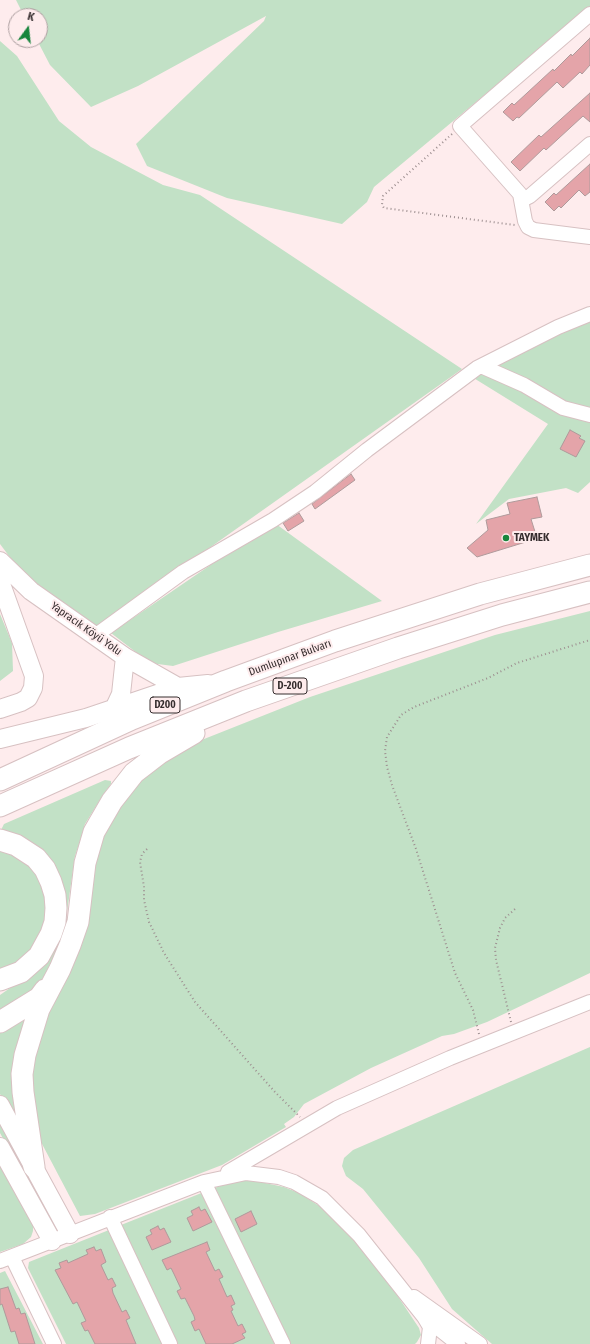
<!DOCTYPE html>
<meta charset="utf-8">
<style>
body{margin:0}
#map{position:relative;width:590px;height:1344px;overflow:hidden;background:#feeced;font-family:"Fira Sans Condensed",sans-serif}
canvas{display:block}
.north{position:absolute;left:8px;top:8px;width:40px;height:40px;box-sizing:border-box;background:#feeced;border:1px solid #aea0a1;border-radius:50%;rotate:15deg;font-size:11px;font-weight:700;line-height:16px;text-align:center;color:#362e2f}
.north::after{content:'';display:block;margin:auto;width:14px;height:18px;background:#18853c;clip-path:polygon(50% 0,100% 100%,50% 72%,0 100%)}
</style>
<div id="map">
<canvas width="590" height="1344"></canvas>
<div class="north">K</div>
</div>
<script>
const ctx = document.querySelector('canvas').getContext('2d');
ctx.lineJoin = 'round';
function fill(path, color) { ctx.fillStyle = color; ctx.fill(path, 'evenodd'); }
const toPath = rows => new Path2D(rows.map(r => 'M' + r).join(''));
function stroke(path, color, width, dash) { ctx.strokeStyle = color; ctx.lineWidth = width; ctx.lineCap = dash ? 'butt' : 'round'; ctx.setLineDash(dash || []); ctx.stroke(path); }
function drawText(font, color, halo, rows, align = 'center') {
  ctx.font = font + ' "Fira Sans Condensed",sans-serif'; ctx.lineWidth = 4; ctx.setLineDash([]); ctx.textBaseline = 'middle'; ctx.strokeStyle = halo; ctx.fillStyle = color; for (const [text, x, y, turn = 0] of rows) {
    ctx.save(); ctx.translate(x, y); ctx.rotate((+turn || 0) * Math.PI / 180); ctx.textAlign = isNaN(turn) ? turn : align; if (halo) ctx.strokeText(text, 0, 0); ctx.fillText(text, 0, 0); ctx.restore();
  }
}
const green = toPath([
 [16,0,590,0,590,7,374,187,367,202,342,224,227,198,147,166,136,144,264,21,266,16,138,86,91,107,50,65,37,40,40,40,40,16,24,16],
 [0,41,17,56,59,121,91,147,163,185,200,195,462,369,95,629,21,572,0,544],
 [590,320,590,482,578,493,566,488,509,499,476,524,548,424,472,377,500,361],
 [276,524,382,601,278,632,173,666,150,663,111,633,231,551],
 [590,611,590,973,487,1022,454,1034,442,1036,371,1068,304,1104,294,1117,284,1124,286,1127,222,1165,95,1214,80,1216,41,1142,33,1117,31,1061,93,876,98,852,105,831,119,803,145,774,194,743,310,697,495,635],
 [0,614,12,643,13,671,0,681],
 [105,780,111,781,111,784,103,795,85,824,80,841,75,856,65,926,60,944,49,968,37,987,0,1012,0,995,23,979,63,895,1,830,4,824],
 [0,847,27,861,45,888,48,912,41,937,23,960,0,972],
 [28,1012,18,1126,0,1094,0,1027],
 [590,1047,590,1344,492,1344,452,1309,419,1258,363,1189,346,1176,342,1166,344,1158,353,1150],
 [0,1117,59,1222,52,1227,0,1133],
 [0,1163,33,1223,33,1231,31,1237,23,1244,0,1252],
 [246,1179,284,1187,299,1193,324,1209,354,1239,393,1289,419,1328,421,1335,417,1342,415,1344,286,1344,212,1189,236,1180],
 [204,1192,276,1344,175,1344,121,1225],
 [109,1230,163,1344,66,1344,28,1268,29,1262],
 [5,1271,43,1344,0,1344,0,1273]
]);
const building = toPath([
 [590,38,590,65,582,74,580,72,563,88,557,82,519,118,517,117,513,121,503,112,512,103,514,105,553,69,554,71,571,54,572,56,590,38],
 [590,93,590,122,583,116,546,150,544,148,520,171,511,162,539,135,541,137,590,93],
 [590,164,590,192,585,196,579,190,561,208,559,206,554,211,545,202,554,193,556,195,590,164],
 [570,430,581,436,579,438,585,441,576,457,560,449,570,430],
 [351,474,355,480,315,509,312,504,351,474],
 [537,497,542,517,531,519,536,535,529,541,477,557,467,548,488,530,486,520,510,514,507,503,537,497],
 [299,513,304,521,288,531,283,523,299,513],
 [199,1207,201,1211,205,1209,212,1222,193,1231,187,1218,193,1215,191,1211,199,1207],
 [251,1211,257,1224,241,1232,235,1219,251,1211],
 [158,1226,160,1230,164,1228,171,1242,152,1250,146,1237,152,1234,150,1230,158,1226],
 [207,1242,210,1250,206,1252,215,1271,219,1269,223,1277,219,1279,227,1297,231,1295,235,1304,231,1306,233,1310,231,1311,238,1326,242,1324,246,1332,242,1334,245,1338,232,1344,206,1344,199,1329,195,1331,191,1322,195,1320,194,1316,185,1298,181,1299,177,1291,181,1289,174,1274,171,1268,167,1270,162,1260,207,1242],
 [94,1247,96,1251,101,1249,106,1262,101,1265,108,1280,112,1278,116,1286,112,1288,113,1293,122,1312,126,1310,130,1318,126,1320,136,1344,95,1344,88,1330,85,1331,81,1323,86,1321,77,1302,73,1304,55,1270,61,1268,59,1263,67,1260,68,1263,88,1254,86,1250,94,1247],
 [8,1287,16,1309,19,1308,21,1314,25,1313,35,1344,19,1344,15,1331,11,1332,2,1304,0,1305,0,1289,8,1287]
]);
const path = toPath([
 [452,134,383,196,382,205,384,208,515,225],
 [147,849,142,854,140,862,144,887,144,900,149,922,164,953,195,1002,275,1092,300,1117],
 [511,1022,496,960,495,948,500,928,505,918,515,909],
 [479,1034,473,1010,455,973,416,849,392,785,387,767,385,751,387,737,401,715,414,707,488,678,517,663,590,640]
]);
const minor = toPath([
 [590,14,460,126,520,194,525,221,528,227,534,230,590,237],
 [522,200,530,196,590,144],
 [481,366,524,385,563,408,590,415],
 [95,636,183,572,273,520,315,492,367,450,477,368,558,327,590,314],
 [228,1172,337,1108,450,1058,590,1002],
 [204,1182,283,1344],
 [110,1217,170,1344],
 [12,1257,54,1344],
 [0,1261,204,1182,246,1173,279,1177,294,1182,322,1198,359,1235,424,1317,430,1327,428,1344],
 [414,1297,480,1344],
 [424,1317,458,1344]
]);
const major = toPath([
 [0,561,31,591,125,657,178,687],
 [0,581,34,676,33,688,28,698,21,702,0,709],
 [114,709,121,694,125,657],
 [0,739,86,718,178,687,208,684],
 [0,1105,70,1234],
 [0,1147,52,1241]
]);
const highway = toPath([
 [0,780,132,719,226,681,335,641,480,594,590,565],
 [0,806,129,748,246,701,398,648,502,615,590,592],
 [0,840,16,845,36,858,45,869,51,882,55,895,56,908,55,922,51,934,39,956,21,972,0,980],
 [0,1022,39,998,45,990],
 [34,1167,23,1092,22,1074,25,1055,39,1009,60,969,70,945,78,922,85,863,94,832,112,801,134,773,160,753,194,733]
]);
const markers = [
 [506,538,4,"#18853c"]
];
const shields = [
 [290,686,34],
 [165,705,30]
];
const shieldNames = [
 ["D-200",290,686],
 ["D200",165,705]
];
const poiNames = [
 ["TAYMEK",514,538]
];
const streetNames = [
 ["Yapracık Köyü Yolu",86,629,35],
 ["Dumlupınar Bulvarı",290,658,-20]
];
fill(green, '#c2e1c6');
fill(building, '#e4a4a9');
stroke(building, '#af9a9b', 1);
stroke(minor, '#d7c1c2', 16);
stroke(major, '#d7c1c2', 20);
stroke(highway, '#d7c1c2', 23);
stroke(path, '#9d8f90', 2, [1, 3]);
stroke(minor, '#fff', 14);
stroke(major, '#fff', 18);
stroke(highway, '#fff', 21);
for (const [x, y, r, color] of markers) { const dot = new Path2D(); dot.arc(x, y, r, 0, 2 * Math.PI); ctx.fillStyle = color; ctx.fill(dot); stroke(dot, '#feeced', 1.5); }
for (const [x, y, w] of shields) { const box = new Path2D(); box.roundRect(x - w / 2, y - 8, w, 16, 3); ctx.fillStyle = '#feeced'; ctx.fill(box); stroke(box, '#362e2f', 1); }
drawText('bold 10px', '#362e2f', null, shieldNames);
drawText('bold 11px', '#362e2f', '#feeced', poiNames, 'left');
drawText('11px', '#362e2f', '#feeced', streetNames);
</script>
